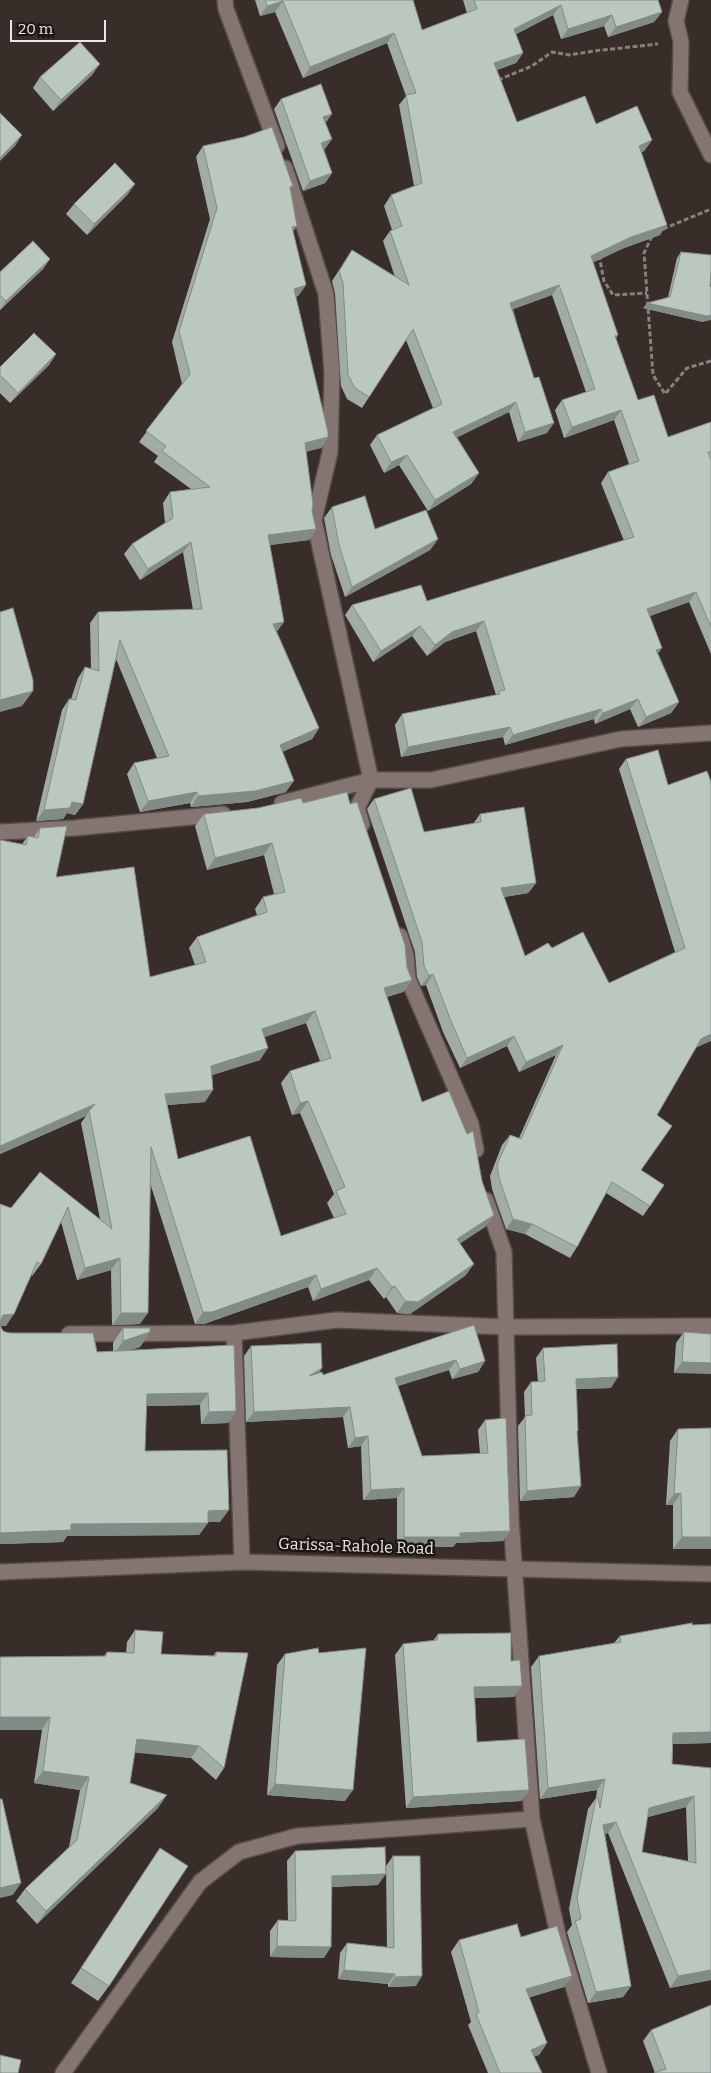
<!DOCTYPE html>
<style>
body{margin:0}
#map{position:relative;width:711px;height:2073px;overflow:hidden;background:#392d29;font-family:Bitter,serif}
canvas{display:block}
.scale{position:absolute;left:10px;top:20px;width:96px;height:22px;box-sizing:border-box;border:2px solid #ede5e2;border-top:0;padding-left:6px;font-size:15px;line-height:18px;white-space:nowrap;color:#ede5e2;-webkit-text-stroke:4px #1c1615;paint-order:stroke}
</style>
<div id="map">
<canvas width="711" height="2073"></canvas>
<div class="scale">20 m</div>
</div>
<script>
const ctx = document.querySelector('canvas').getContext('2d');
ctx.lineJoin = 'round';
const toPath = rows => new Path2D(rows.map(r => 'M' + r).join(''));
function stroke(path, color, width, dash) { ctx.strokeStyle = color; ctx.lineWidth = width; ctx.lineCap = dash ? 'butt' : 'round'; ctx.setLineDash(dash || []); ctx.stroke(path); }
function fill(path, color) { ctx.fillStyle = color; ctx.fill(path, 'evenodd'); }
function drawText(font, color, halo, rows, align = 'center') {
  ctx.font = font + ' Bitter,serif'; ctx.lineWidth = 5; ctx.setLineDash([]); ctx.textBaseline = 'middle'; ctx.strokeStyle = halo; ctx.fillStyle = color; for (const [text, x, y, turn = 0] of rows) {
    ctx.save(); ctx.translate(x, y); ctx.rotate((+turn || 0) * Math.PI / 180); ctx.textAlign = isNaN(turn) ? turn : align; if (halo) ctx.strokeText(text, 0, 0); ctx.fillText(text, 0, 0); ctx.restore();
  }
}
const path = toPath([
 [498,80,532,66,552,52,569,55,594,51,658,44],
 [663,229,711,209],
 [652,236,644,253,653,375,665,394,687,368,711,361],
 [599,255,604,281,613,295,647,293]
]);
const minor = toPath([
 [225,0,226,9,277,146],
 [681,0,676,21,681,42,680,92,711,155],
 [285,168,326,294,332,373,330,452,314,520,371,780,357,808,362,824],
 [282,803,371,780,431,780,621,739,711,733],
 [0,832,75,828,223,814],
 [400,936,406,955,408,979,471,1124,476,1150],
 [486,1200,504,1252,511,1519,532,1819,559,1939,599,2073],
 [234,1333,242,1562],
 [69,1334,234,1333,337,1320,506,1327,711,1326],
 [0,1572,242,1562,711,1574],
 [63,2073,200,1882,239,1852,297,1836,532,1819]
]);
const wall = toPath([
 [255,0,413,0,422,30,467,13,463,0,658,0,662,12,654,22,608,37,604,26,561,39,553,15,516,34,523,53,516,63,497,70,517,122,596,124,652,140,644,151,641,152,660,235,624,248,593,262,618,335,616,338,638,400,668,437,711,422,711,654,689,602,650,616,662,648,658,653,679,702,671,713,638,727,630,709,595,724,594,719,505,745,503,737,401,757,395,725,402,714,496,695,476,631,445,642,427,656,412,636,373,662,345,615,352,605,427,601,624,541,601,483,608,472,629,464,614,420,564,438,555,410,562,400,586,392,552,295,513,309,547,433,518,442,509,412,457,437,479,473,471,484,428,511,399,465,384,473,370,445,377,435,433,408,406,340,362,408,347,399,341,386,335,293,332,281,352,250,395,277,383,241,390,231,392,230,384,206,391,195,414,186,399,105,406,96,387,43,303,78,275,12,260,16],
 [92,75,53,111,33,88,40,77],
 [281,99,326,123,325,149,324,149,332,173,325,183,303,191,274,109],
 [203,146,290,189,293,232,306,285,298,296,296,296,328,437,321,448,306,451,312,511,316,529,309,540,270,545,277,632,319,728,312,739,282,752,286,792,247,802,191,807,190,803,140,812,127,774,134,763,157,758,116,659,83,804,75,815,67,813,63,819,36,821,62,710,69,699,71,699,78,678,85,667,91,669,90,623,98,612,193,610,183,552,140,580,124,554,132,544,165,523,163,503,170,492,191,489,154,462,158,456,139,442,182,384,172,342,210,219,196,157],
 [135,184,127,195,87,235,66,214,74,204],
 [681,252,710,287,703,322,643,308,668,297,677,258],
 [50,259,43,269,0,310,0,272],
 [56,354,49,365,10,403,0,393,0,367],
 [332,507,375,529,438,539,430,550,345,597,331,555,324,518],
 [626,759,668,785,695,1049,657,1115,641,1170,664,1185,643,1216,606,1193,577,1247,570,1258,525,1234,506,1229,492,1189,490,1176,502,1145,510,1135,519,1138,556,1055,519,1072,507,1046,460,1068,443,1032,426,985,421,986,417,977,415,952,367,809,374,799,424,832,473,824,480,814,536,883,528,893,504,897,525,956,552,948,609,983,675,952,619,769],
 [303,803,350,804,412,980,403,992,387,997,422,1102,482,1181,494,1215,485,1227,460,1243,466,1275,410,1314,397,1313,386,1297,384,1299,369,1280,313,1301,308,1287,204,1324,195,1324,150,1183,140,1324,112,1325,111,1270,77,1280,61,1222,41,1264,32,1276,31,1275,6,1326,1,1326,3,1331,97,1352,113,1351,113,1343,123,1328,150,1332,140,1347,130,1350,234,1345,236,1411,228,1423,201,1424,200,1405,146,1406,145,1451,220,1522,208,1522,199,1535,67,1536,63,1542,0,1544,0,1204,11,1208,40,1172,100,1219,81,1123,86,1116,0,1154,0,840,22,844,28,836,34,837,40,828,56,877,150,977,195,965,189,948,197,937,257,915,255,909,263,897,274,894,264,855,207,870,195,826,204,814],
 [306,1023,320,1061,290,1071,281,1083,292,1115,300,1113,334,1194,327,1203,334,1218,281,1236,178,1159,167,1105,205,1102,212,1075,260,1060,264,1037],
 [474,1325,485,1361,478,1372,452,1379,449,1370,398,1386,422,1456,480,1454,478,1430,485,1420,510,1531,503,1541,456,1543,453,1547,397,1547,397,1498,363,1500,361,1446,348,1448,343,1417,246,1422,244,1356,251,1346,322,1368,318,1374,323,1375],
 [684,1332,711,1334,674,1373,676,1343],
 [543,1348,611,1388,576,1389,577,1433,574,1497,520,1501,518,1426,525,1417,524,1392,531,1382,538,1382,536,1358],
 [678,1429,711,1549,673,1549,673,1505,666,1505,670,1441],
 [135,1630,161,1654,213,1656,216,1652,224,1768,216,1780,191,1758,135,1752,130,1783,158,1808,37,1924,16,1901,25,1889,69,1847,80,1790,34,1783,42,1730,0,1730,104,1656,107,1652,126,1653,127,1642],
 [438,1634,511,1661,514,1697,475,1698,477,1742,529,1790,521,1801,406,1808,395,1655,403,1644,433,1641],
 [620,1636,711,1743,673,1744,672,1764,711,1768,711,1980,670,1988,608,1833,605,1834,631,1986,623,1997,588,2003,567,1932,572,1925,569,1909,588,1809,596,1798,597,1790,540,1799,531,1667,539,1656,614,1643],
 [686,1807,688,1861,642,1852,647,1817],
 [285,1654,345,1801,267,1795,277,1665],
 [160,1848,109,1986,98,2001,71,1983],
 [295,1851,378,1885,332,1887,324,1958,270,1957,270,1931,278,1920,288,1921,287,1861],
 [393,1856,416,1986,388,1987,388,1984,338,1979,340,1953,347,1943,387,1947,386,1866],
 [521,1937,572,1976,564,1987,529,1997,547,2043,539,2055,534,2056,542,2073,488,2073,468,2025,471,2022,451,1952,459,1940],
 [651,2030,711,2073,655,2073,643,2041]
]);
const shadedWall = toPath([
 [283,1,275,12,260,16,267,6],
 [561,5,553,15,507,39,514,29],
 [662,12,654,22,608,37,616,27],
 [612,15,604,26,561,39,568,29],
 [394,33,387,43,303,78,310,67],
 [523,53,516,63,487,73,494,63],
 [100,64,92,75,53,111,61,100],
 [332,114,325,124,323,117],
 [22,135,15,146,0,161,0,158],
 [332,139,325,149,315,153,321,143],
 [652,140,644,151,631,156,639,146],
 [332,173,325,183,303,191,310,181],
 [135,184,127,195,87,235,94,224],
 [667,225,660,235,624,248,584,267,591,256,631,237],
 [297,226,289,237,292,227],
 [50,259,43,269,0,310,6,301],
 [306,285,298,296,287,300,294,289],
 [559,285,552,295,503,313,510,303],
 [647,303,711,315,711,320,703,322,643,308],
 [56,354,49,365,10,403,18,393],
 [516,402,509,412,446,443,453,432],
 [621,410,614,420,564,438,572,427],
 [554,423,547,433,518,442,525,432],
 [328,437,321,448,298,454,305,443],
 [407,455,399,465,384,473,391,462],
 [479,473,471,484,428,511,435,500],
 [316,529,309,540,260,546,268,535],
 [438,539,430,550,345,597,352,587],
 [191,542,183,552,140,580,148,569],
 [696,592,689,602,640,619,647,609],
 [484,621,476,631,445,642,427,656,435,645,452,632],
 [284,622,276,633,273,624],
 [420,626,412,636,373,662,381,651],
 [662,648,654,658,656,650],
 [33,691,22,706,0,712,0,700],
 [638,699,630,709,595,724,603,713],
 [679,702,671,713,638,727,646,717],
 [601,709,594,719,505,745,513,735],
 [510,727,503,737,401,757,408,747],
 [319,728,312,739,272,756,280,745],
 [294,781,286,792,247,802,191,807,198,796],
 [197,792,190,803,140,812,148,801],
 [72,802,83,804,75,815,67,813,63,819,36,821,44,810],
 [272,843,264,855,207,870,215,858],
 [536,883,528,893,493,899,501,888],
 [433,974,426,985,421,986,429,976],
 [412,980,403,992,375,1000,384,988],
 [315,1011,306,1023,253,1041,262,1029],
 [711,1034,711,1041,693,1049,701,1039],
 [514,1036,507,1046,460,1068,467,1058],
 [563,1045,556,1055,519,1072,526,1062],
 [268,1048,260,1060,203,1078,211,1066],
 [213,1090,205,1102,156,1106,165,1094],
 [308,1101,300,1113,292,1115,300,1103],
 [95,1104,86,1116,0,1154,0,1146],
 [494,1215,485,1227,449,1251,457,1239],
 [513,1219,532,1224,525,1234,506,1229],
 [120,1258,111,1270,77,1280,85,1268],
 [474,1264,466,1275,410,1314,397,1313,405,1301],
 [377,1268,369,1280,313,1301,321,1289],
 [316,1275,308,1287,204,1324,195,1324,203,1312],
 [395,1286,386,1297,384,1299,392,1287],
 [121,1313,148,1313,140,1324,112,1325],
 [14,1314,6,1326,0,1326,0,1320,3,1315],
 [150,1332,140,1347,113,1356,123,1341],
 [456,1360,449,1370,388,1389,395,1378],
 [485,1361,478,1372,452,1379,460,1369],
 [682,1362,711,1363,711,1374,674,1373],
 [322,1368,315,1378,309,1376],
 [618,1377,611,1388,569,1389,576,1379],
 [208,1393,200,1405,138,1406,147,1394],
 [350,1407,343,1417,246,1422,254,1412],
 [236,1411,228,1423,201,1424,209,1412],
 [368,1436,361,1446,348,1448,355,1438],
 [581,1486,574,1497,520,1501,527,1491],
 [404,1488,397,1498,363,1500,371,1490],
 [681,1493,673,1505,666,1505,674,1494],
 [229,1510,220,1522,199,1522,208,1511],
 [208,1523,199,1535,67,1536,63,1542,0,1544,0,1533,71,1524],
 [510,1531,503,1541,456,1543,453,1547,397,1547,404,1537,460,1533],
 [682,1537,711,1537,711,1549,673,1549],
 [522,1686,514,1697,466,1698,474,1687],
 [0,1717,50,1717,42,1730,0,1730],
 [711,1732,711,1743,665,1744,673,1733],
 [137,1739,199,1746,191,1758,128,1752],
 [43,1771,89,1777,80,1790,34,1783],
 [605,1779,597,1790,540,1799,548,1788],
 [275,1784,353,1790,345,1801,267,1795],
 [529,1790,521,1801,406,1808,413,1797],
 [167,1795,158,1808,37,1924,46,1911],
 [694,1796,686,1807,641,1819,649,1808],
 [616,1822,608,1833,595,1837,603,1825],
 [386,1874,378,1885,325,1887,332,1876],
 [21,1883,13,1895,0,1898,0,1888],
 [277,1946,331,1947,324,1958,270,1957],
 [344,1970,395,1974,388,1984,338,1979],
 [711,1970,711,1980,670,1988,678,1976],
 [422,1976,416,1986,388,1987,395,1977],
 [572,1976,564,1987,518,2001,526,1989],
 [631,1986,623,1997,588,2003,596,1992],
 [547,2043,539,2055,523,2061,531,2050]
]);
const building = toPath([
 [265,0,413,0,422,30,477,9,474,0,658,0,662,12,616,27,612,15,568,29,561,5,514,29,523,53,494,63,517,122,585,96,596,124,637,106,652,140,639,146,667,225,631,237,591,256,618,335,615,336,638,400,654,395,668,437,711,422,711,452,708,452,711,460,711,627,696,592,647,609,662,648,656,650,679,702,646,717,638,699,603,713,601,709,513,735,510,727,408,747,402,714,500,694,499,691,505,690,484,621,452,632,435,645,420,626,381,651,352,605,421,585,427,601,634,537,608,472,639,461,621,410,572,427,562,400,595,389,559,285,510,303,534,378,539,377,554,423,525,432,516,402,453,432,479,473,435,500,407,455,391,462,377,435,442,404,413,329,369,397,355,388,348,375,343,283,339,271,352,250,409,285,390,231,402,226,391,195,422,183,406,95,416,93,394,33,310,67,283,1,267,6,265,0],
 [80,42,100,64,61,100,40,77,80,42],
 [321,84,332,114,323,117,332,139,321,143,332,173,310,181,281,99,321,84],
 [0,113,22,135,0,158,0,113],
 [272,127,293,186,290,187,297,226,292,227,306,285,294,289,328,432,328,437,305,443,313,504,312,511,316,529,268,535,284,622,273,624,319,728,280,745,294,781,255,791,198,796,197,792,148,801,134,763,169,756,120,640,83,804,72,802,70,808,44,810,69,699,76,700,85,667,99,671,98,612,202,609,191,542,148,569,132,544,173,518,170,492,210,487,162,451,166,446,146,431,190,374,179,331,217,208,203,146,244,137,272,127],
 [115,163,135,184,94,224,74,204,115,163],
 [33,241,50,259,6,301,0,295,0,272,33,241],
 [681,252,711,255,711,273,710,287,711,286,711,315,707,316,647,303,670,297,681,252],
 [34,333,56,354,18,393,0,375,0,367,34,333],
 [365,496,375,529,426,510,438,539,352,587,339,545,332,507,365,496],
 [13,608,33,680,33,691,0,700,0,612,13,608],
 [658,750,668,785,707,771,711,782,711,1034,701,1039,657,1115,672,1126,641,1170,664,1185,650,1206,612,1182,577,1247,532,1224,513,1219,499,1178,497,1165,510,1135,521,1139,563,1045,526,1062,514,1036,467,1058,451,1021,433,974,429,976,424,966,422,942,374,799,411,788,424,832,481,822,480,814,524,807,536,883,501,888,525,956,548,943,552,948,583,932,609,983,685,948,626,759,658,750],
 [347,792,350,804,357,802,405,945,407,968,412,980,384,988,422,1102,449,1091,467,1134,473,1131,482,1181,494,1215,457,1239,474,1264,418,1302,405,1301,395,1286,392,1287,377,1268,321,1289,316,1275,212,1312,203,1312,151,1147,148,1313,121,1313,120,1258,85,1268,68,1207,41,1264,37,1262,14,1314,3,1315,0,1322,0,1204,11,1208,40,1172,112,1229,89,1111,95,1104,0,1146,0,840,26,845,28,836,38,838,40,828,67,826,56,877,134,867,150,977,206,962,197,937,267,912,263,897,285,892,272,843,215,858,204,814,258,808,301,798,303,803,347,792],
 [315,1011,331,1058,290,1071,300,1103,308,1101,345,1187,336,1191,346,1214,281,1236,250,1136,178,1159,165,1094,213,1090,211,1066,268,1048,262,1029,315,1011],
 [474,1325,485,1361,460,1369,456,1360,395,1378,422,1456,488,1453,485,1420,506,1418,510,1531,460,1533,460,1537,404,1537,404,1488,371,1490,368,1436,355,1438,350,1407,254,1412,251,1346,321,1343,322,1368,309,1376,322,1372,323,1375,474,1325],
 [0,1326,3,1331,8,1333,93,1333,97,1352,234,1345,236,1411,209,1412,208,1393,147,1394,145,1451,227,1450,229,1510,208,1511,208,1523,71,1524,71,1530,0,1533,0,1326],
 [123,1328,150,1328,150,1332,123,1341,123,1328],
 [684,1332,711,1334,711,1363,682,1362,684,1332],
 [617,1344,618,1377,576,1379,578,1431,577,1431,581,1486,527,1491,525,1416,532,1415,531,1382,545,1381,543,1348,617,1344],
 [711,1428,711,1537,682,1537,681,1493,674,1494,678,1429,711,1428],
 [692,1623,692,1625,711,1624,711,1732,673,1733,672,1764,711,1768,711,1970,678,1976,616,1822,603,1825,631,1986,596,1992,575,1921,581,1919,577,1898,596,1798,598,1798,600,1808,605,1779,548,1788,539,1656,621,1642,620,1636,692,1623],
 [694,1796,696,1863,642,1852,649,1808,694,1796],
 [135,1630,163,1632,161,1654,216,1656,216,1652,248,1653,224,1768,199,1746,137,1739,130,1783,167,1795,46,1911,25,1889,77,1840,89,1777,43,1771,50,1717,0,1717,0,1657,106,1656,107,1652,134,1653,135,1630],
 [511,1633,511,1661,520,1660,522,1686,474,1687,477,1742,525,1739,529,1790,413,1797,403,1644,437,1640,438,1634,511,1633],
 [318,1648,319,1653,366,1648,353,1790,275,1784,285,1654,318,1648],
 [0,1799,2,1799,21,1883,0,1888,0,1799],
 [385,1847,386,1874,332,1876,331,1947,277,1946,278,1920,296,1921,295,1851,385,1847],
 [160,1848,188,1866,109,1986,81,1968,160,1848],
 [393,1856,420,1856,422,1976,395,1977,395,1974,344,1970,347,1943,394,1948,393,1856],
 [517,1924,521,1937,557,1926,572,1976,526,1989,547,2043,531,2050,542,2073,500,2073,476,2014,479,2012,459,1940,517,1924],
 [711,2005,711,2073,654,2073,666,2069,651,2030,711,2005],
 [0,2055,21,2060,18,2073,0,2073,0,2055]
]);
const streetNames = [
 ["Garissa-Rahole Road",356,1547,2]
];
stroke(minor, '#554b48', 18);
stroke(path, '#897f7b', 3, [5, 2.5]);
stroke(minor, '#847571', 15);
fill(wall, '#a0aca4');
fill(shadedWall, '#828c86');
fill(building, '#bac8bf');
stroke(building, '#828c86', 1);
drawText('16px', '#ede5e2', '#1c1615', streetNames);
</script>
